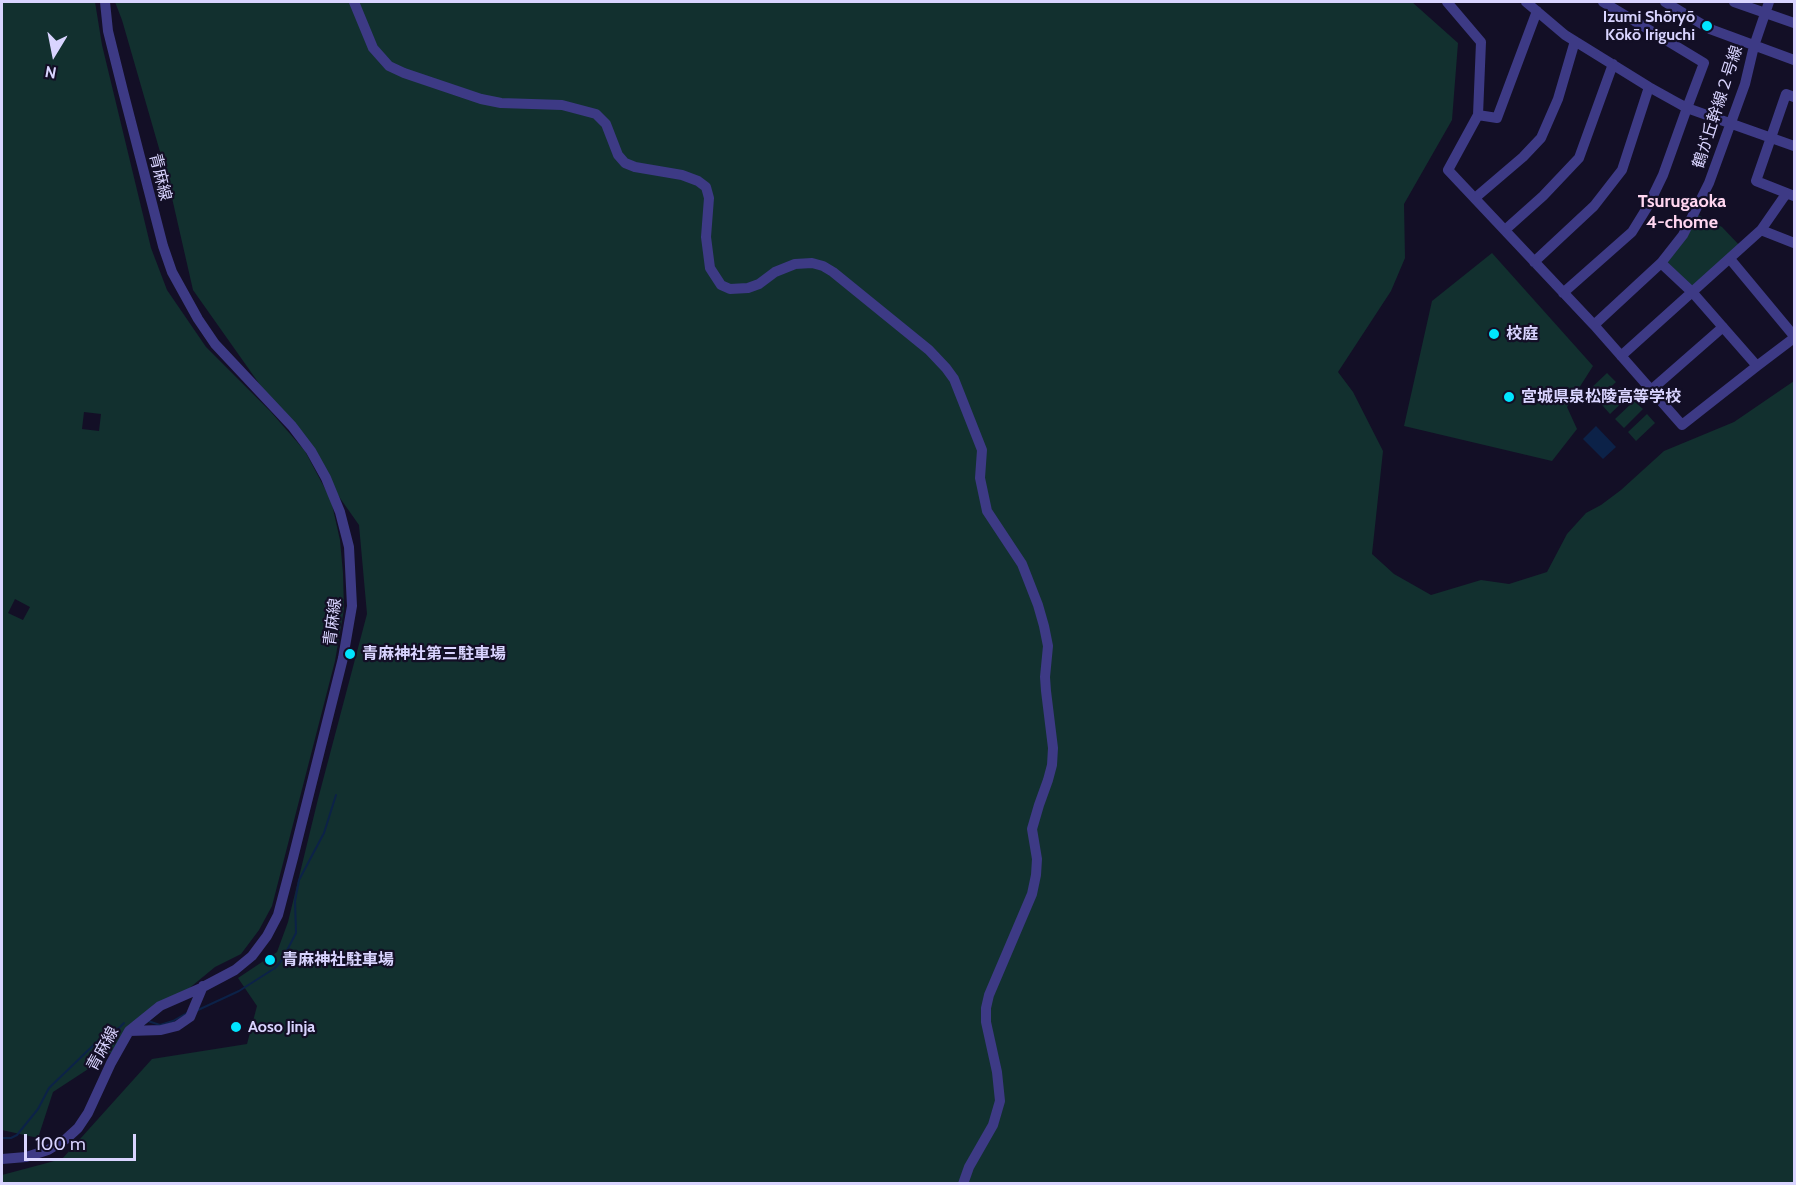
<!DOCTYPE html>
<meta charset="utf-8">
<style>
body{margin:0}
#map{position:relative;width:1796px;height:1185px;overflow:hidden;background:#130f26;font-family:Cabin,sans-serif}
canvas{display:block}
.frame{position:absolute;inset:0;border:3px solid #d9d4ff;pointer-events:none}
.north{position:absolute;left:24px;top:24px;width:60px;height:60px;-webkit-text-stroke:4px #130f26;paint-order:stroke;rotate:190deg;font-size:16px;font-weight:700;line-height:24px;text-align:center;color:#d9d4ff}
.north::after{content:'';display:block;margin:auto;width:21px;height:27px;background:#d9d4ff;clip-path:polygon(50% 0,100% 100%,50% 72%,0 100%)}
.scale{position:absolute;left:24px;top:1134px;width:112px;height:27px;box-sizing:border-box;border:3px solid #d9d4ff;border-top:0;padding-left:8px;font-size:18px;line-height:21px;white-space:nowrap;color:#d9d4ff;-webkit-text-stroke:4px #130f26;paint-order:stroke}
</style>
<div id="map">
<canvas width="1796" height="1185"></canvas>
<div class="frame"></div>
<div class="north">N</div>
<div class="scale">100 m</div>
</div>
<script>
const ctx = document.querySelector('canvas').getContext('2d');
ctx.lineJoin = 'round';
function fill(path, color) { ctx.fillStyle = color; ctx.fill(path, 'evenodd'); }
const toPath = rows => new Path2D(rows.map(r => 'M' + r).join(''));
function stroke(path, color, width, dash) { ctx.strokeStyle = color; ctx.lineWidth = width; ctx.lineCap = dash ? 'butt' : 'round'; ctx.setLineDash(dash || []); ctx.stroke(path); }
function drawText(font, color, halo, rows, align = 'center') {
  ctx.font = font + ' Cabin,"Noto Sans JP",sans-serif'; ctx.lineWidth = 4.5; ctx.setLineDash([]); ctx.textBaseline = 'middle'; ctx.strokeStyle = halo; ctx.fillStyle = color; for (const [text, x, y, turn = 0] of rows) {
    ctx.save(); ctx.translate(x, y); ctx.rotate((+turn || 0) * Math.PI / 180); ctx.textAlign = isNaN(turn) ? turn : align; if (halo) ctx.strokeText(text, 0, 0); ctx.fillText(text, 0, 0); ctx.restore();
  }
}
const green = toPath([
 [2,2,95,2,102,45,151,248,167,290,206,347,271,412,305,451,331,500,340,540,343,573,344,609,335,661,272,906,259,930,241,954,215,967,102,1060,53,1092,38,1138,2,1130],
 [84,412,101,414,99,431,82,429],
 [15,599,30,607,23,620,8,613],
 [115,2,1412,2,1458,43,1452,120,1404,204,1405,258,1391,291,1338,372,1353,392,1383,451,1372,554,1394,574,1431,595,1481,580,1509,584,1547,572,1567,534,1586,513,1601,505,1621,490,1664,451,1734,422,1794,381,1794,1183,2,1184,2,1175,62,1159,152,1059,247,1044,257,1006,238,978,277,952,288,922,318,799,367,614,359,525,193,290,167,176,122,20],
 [1694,213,1722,227,1742,248,1693,293,1662,263],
 [1492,253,1593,366,1567,407,1577,429,1552,461,1404,426,1432,301],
 [1607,373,1616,382,1597,400,1588,391],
 [1620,387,1629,396,1610,414,1602,405],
 [1634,401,1643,409,1624,428,1615,419],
 [1647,414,1655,423,1636,441,1628,432]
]);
const water = toPath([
 [1596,426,1616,447,1603,459,1583,439]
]);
const stream = toPath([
 [198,1010,239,991,275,968,282,960,296,933,295,901,299,880,324,833,336,795],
 [148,1021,160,1025,173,1021,187,1013],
 [2,1138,11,1138,17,1135,38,1109,49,1088,104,1035,119,1028,124,1023]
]);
const minor = toPath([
 [354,2,373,48,389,66,404,73,481,99,501,103,562,105,596,114,606,124,618,155,625,163,635,167,682,175,698,181,706,187,709,198,706,237,710,268,721,285,730,289,748,288,759,284,775,272,795,264,812,263,823,266,833,272,929,350,946,368,954,379,982,450,980,478,987,511,1022,564,1038,605,1044,626,1048,646,1045,677,1046,691,1053,748,1052,765,1048,780,1039,805,1032,829,1037,859,1036,875,1032,894,989,995,986,1008,986,1022,997,1072,1000,1101,993,1125,969,1167,963,1184],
 [1447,2,1481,42,1478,115,1448,170,1594,325,1682,425,1757,366,1794,338],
 [1526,2,1565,35,1649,87,1676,102,1687,108,1794,146],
 [1665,2,1710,29,1794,60],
 [1734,2,1794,23],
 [1794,97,1786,94,1756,181,1794,196],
 [1478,115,1497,118,1537,11],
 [1475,198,1523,157,1541,138,1558,99,1575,41],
 [1505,230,1543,196,1579,158,1613,64],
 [1761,230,1794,243],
 [1730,259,1794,336],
 [1534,262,1594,206,1622,170,1649,87],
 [1661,263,1693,293,1757,366],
 [1563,293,1632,232,1648,206,1663,175,1687,108,1704,63,1603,2],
 [1594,325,1661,263,1683,235,1709,183,1745,84,1754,46,1769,2],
 [1621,356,1761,230,1786,194],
 [1651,390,1723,327],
 [129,1031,161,1030,177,1026,190,1017,203,986],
 [2,1159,26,1157,48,1150,66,1139,78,1128,88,1113,111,1063,129,1031,160,1006,201,988,235,970,252,956,267,936,278,915,293,858,343,658,352,606,349,547,340,512,326,478,311,451,292,426,215,344,198,319,172,272,163,246,123,91,108,31,105,2]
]);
const markers = [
 [1707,26,6,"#00e5ff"],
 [1494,334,6,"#00e5ff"],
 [1509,397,6,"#00e5ff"],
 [350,654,6,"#00e5ff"],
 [270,960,6,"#00e5ff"],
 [236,1027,6,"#00e5ff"]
];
const poiNames = [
 ["Izumi Shōryō",1695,17,"right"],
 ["Kōkō Iriguchi",1695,35,"right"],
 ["校庭",1506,334],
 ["宮城県泉松陵高等学校",1521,397],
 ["青麻神社第三駐車場",362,654],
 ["青麻神社駐車場",282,960],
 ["Aoso Jinja",248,1027]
];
const streetNames = [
 ["鶴が丘幹線２号線",1718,107,-72],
 ["青麻線",160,177,76],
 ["青麻線",333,622,-83],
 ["青麻線",103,1049,-61]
];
const neighbourhoodNames = [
 ["Tsurugaoka",1682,202],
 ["4-chome",1682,223]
];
fill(green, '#12302f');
fill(water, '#0c2248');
stroke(stream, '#0c2248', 2);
stroke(minor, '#3d3a85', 10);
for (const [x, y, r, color] of markers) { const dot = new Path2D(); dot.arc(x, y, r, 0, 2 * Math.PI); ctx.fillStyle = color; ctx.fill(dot); stroke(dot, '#130f26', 2); }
drawText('bold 16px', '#d9d4ff', '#130f26', poiNames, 'left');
drawText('16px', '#d9d4ff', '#130f26', streetNames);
drawText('bold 18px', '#ffd6f0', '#130f26', neighbourhoodNames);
</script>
